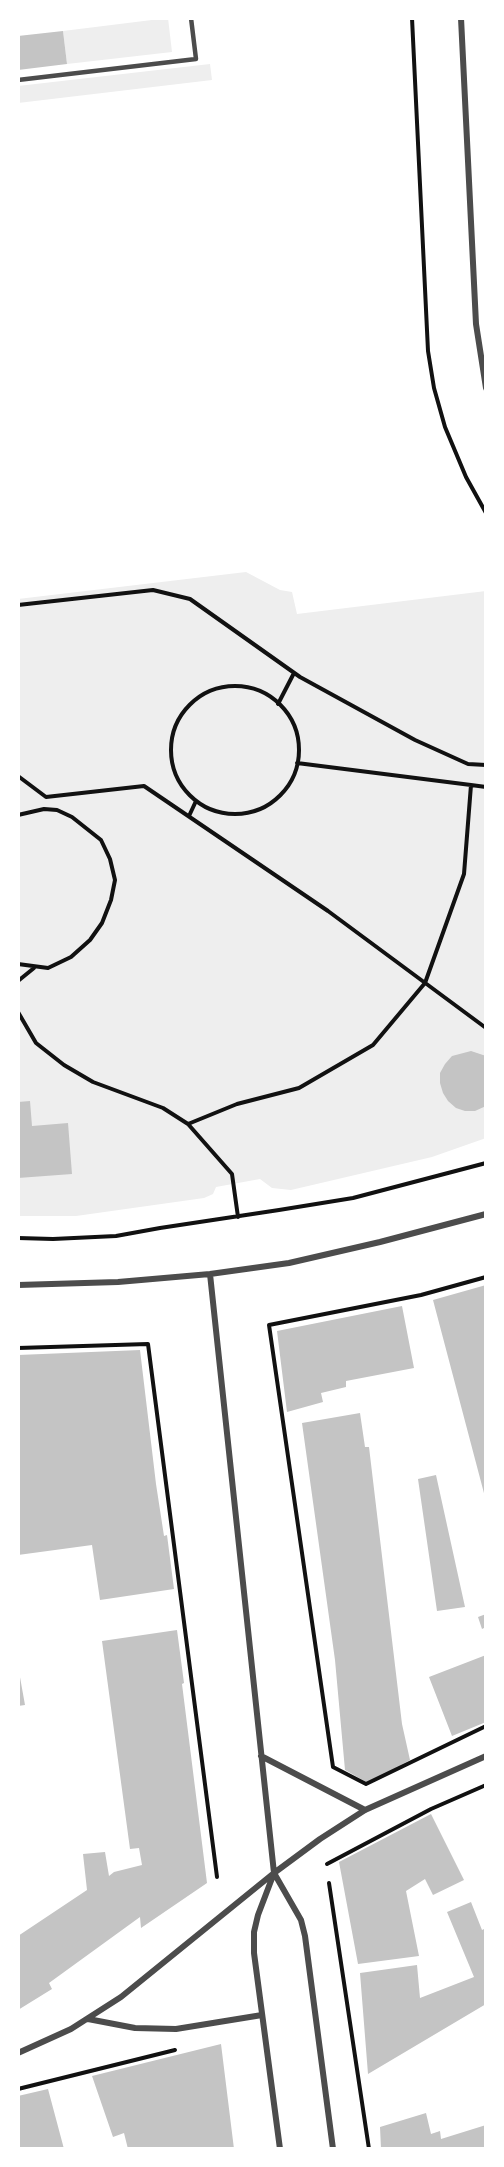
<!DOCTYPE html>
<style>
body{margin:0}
#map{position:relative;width:504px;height:2167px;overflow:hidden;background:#fff;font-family:Jost,sans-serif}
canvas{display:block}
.frame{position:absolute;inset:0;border:20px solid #fff;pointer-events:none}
</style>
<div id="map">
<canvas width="504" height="2167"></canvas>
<div class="frame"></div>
</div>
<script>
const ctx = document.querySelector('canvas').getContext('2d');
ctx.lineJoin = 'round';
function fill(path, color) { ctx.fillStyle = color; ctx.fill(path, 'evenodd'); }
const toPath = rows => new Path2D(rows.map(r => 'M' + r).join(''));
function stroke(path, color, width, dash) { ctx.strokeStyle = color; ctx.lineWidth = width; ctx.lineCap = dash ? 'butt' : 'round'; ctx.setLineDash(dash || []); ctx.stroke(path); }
const green = toPath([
 [168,18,172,52,67,64,63,31],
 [210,64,212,80,18,103,18,86],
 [246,572,280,590,292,592,297,614,486,591,486,1138,432,1157,291,1190,272,1188,260,1179,216,1187,213,1194,204,1198,76,1216,18,1216,18,599]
]);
const building = toPath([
 [63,31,67,64,18,70,18,36],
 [471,1051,486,1056,486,1106,475,1111,465,1111,456,1108,448,1101,443,1093,440,1083,440,1073,445,1064,452,1056],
 [30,1101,32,1126,68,1123,72,1174,18,1178,18,1102],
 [486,1285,486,1497,485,1497,433,1300],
 [402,1306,414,1368,346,1381,346,1387,321,1393,323,1402,287,1412,277,1331],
 [140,1350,156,1484,164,1536,167,1535,174,1589,100,1600,92,1545,18,1555,18,1355],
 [360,1413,365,1447,369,1447,402,1724,410,1760,368,1783,345,1770,335,1660,302,1423],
 [436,1475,465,1607,437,1611,418,1479],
 [486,1614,486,1627,482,1629,478,1617],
 [177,1630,184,1683,182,1684,207,1883,141,1928,140,1917,49,1983,52,1989,18,2010,18,1936,87,1890,83,1854,105,1852,109,1876,114,1872,142,1865,139,1848,130,1849,102,1641],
 [486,1655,486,1722,452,1736,429,1677],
 [18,1666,25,1705,18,1706],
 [431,1814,464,1880,433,1895,425,1879,406,1891,419,1956,358,1964,339,1862],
 [471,1902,482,1930,486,1928,486,2004,368,2074,360,1973,417,1965,420,1998,474,1977,447,1912],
 [221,2044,234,2149,128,2149,124,2133,113,2137,92,2076],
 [48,2089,64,2149,18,2149,18,2096],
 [426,2113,431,2134,440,2131,441,2139,486,2125,486,2149,381,2149,380,2127]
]);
const path = toPath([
 [412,18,428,351,434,388,445,427,466,477,486,513],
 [18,605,153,590,190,599,300,677,415,740,468,764,486,765],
 '171 750a64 64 0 1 1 128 0a64 64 0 1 1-128 0Z',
 [278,704,294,673],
 [297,763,471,785],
 [18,776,46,797,144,786,328,911,486,1028],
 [18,815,44,809,57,810,72,817,101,840,110,859,115,880,111,900,102,923,90,940,71,957,48,968,18,964],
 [189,816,196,801],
 [18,981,34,968],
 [18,1012,36,1043,64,1065,93,1082,163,1108,188,1124,237,1104,299,1088,373,1045,425,983,464,874,471,785,486,787],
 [188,1124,232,1174,238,1217],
 [18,1238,53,1239,116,1236,160,1228,279,1210,353,1198,486,1163],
 [486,1277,421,1295,269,1325,333,1767,366,1784,486,1726],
 [18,1348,148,1344,217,1877],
 [327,1864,431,1809,486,1785],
 [329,1883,369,2149],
 [18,2089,175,2050]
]);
const service = toPath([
 [18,80,196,59,191,18]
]);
const minor = toPath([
 [461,18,476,324,486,388],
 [210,1274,274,1873,301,1920,305,1936,333,2149],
 [18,1285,118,1282,210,1274,289,1263,380,1242,486,1214],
 [261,1756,365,1810],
 [274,1873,258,1915,254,1932,254,1953,280,2149],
 [88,2019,135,2028,176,2029,262,2015],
 [18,2053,71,2029,121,1997,274,1873,320,1839,365,1810,486,1756]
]);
fill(green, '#eee');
fill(building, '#c4c4c4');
stroke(path, '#111', 4);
stroke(service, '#4c4c4c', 4.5);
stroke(minor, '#4c4c4c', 6);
</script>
